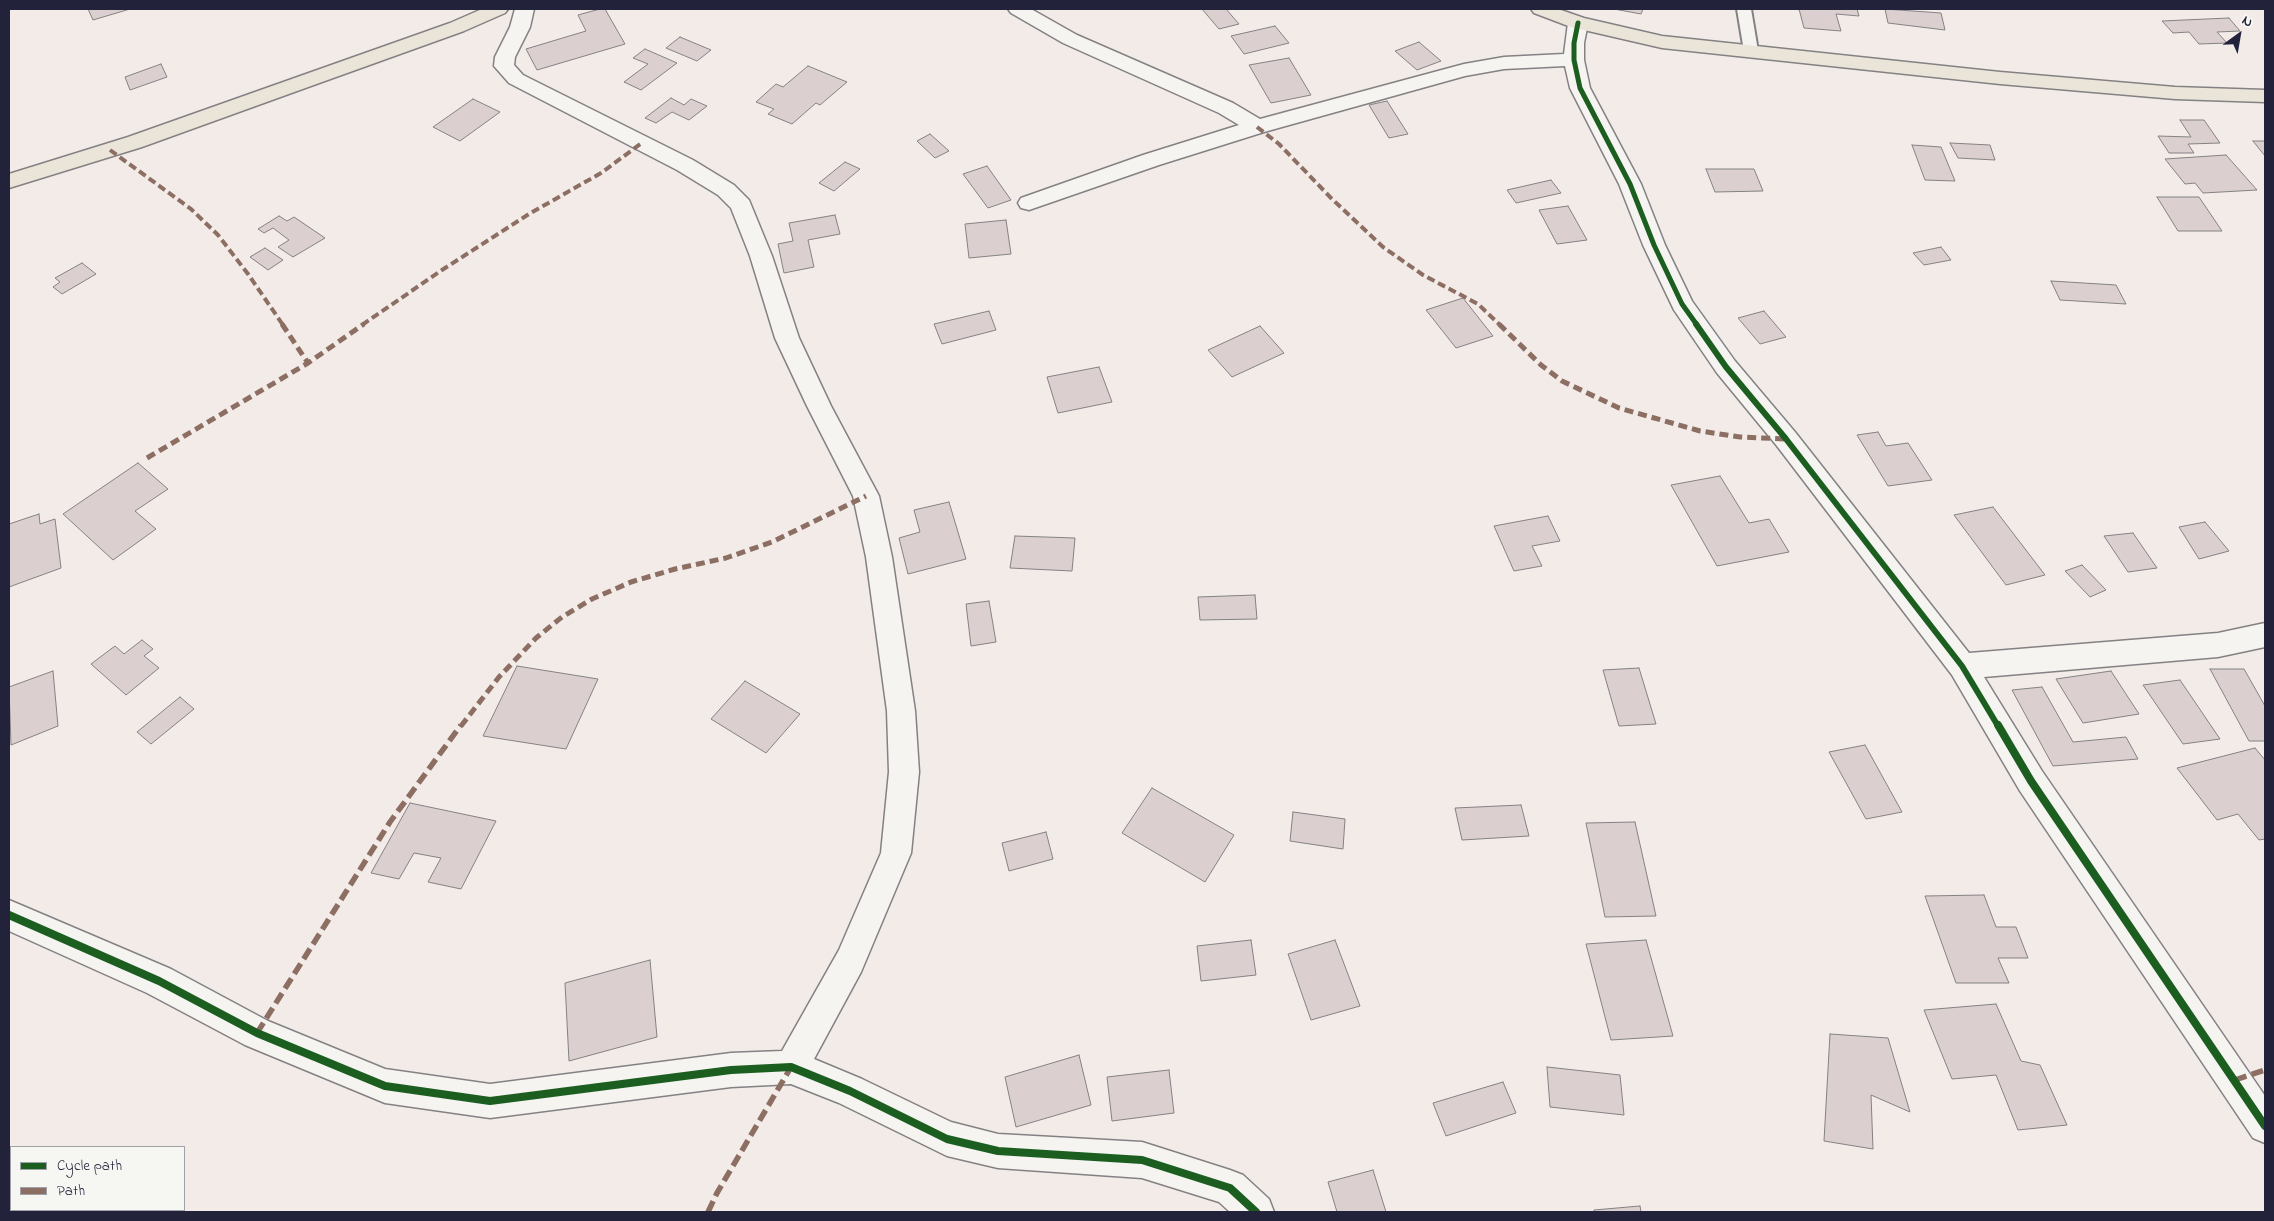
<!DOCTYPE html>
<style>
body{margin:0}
#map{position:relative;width:2274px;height:1221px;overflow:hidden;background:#f2ebe8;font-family:"Indie Flower",sans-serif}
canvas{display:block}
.frame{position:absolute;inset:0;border:10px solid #22223b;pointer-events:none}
.legend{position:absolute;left:10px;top:1146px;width:175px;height:65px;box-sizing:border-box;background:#f6f6f2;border:1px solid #a1a1a9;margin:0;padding:6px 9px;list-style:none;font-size:15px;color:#22223b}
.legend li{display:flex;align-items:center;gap:10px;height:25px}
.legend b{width:25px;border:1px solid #a1a1a9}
.north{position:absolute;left:2214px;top:10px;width:50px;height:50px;-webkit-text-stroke:4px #f6f6f2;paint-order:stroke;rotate:32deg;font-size:14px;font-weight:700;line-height:20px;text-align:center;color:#22223b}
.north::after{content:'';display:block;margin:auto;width:18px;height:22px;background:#22223b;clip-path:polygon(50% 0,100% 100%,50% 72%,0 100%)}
</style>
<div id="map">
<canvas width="2274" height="1221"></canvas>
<div class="frame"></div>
<ul class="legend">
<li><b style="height:6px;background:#1b5e20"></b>Cycle path</li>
<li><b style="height:6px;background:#8d6e63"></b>Path</li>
</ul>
<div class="north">N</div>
</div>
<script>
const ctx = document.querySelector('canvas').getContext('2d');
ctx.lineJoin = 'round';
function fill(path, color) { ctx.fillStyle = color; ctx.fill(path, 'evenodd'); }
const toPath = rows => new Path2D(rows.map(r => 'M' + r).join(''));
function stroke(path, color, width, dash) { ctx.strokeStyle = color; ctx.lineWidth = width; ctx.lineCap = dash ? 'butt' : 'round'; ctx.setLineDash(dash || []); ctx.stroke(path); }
const building = toPath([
 [88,9,130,9,93,20,88,9],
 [600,9,605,9,625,44,537,70,526,49,586,31,578,15,600,9],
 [1202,9,1226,9,1239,24,1219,29,1202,9],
 [1614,9,1643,9,1641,14,1614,9],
 [1799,9,1857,9,1859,16,1836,14,1841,31,1804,28,1799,9],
 [1885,9,1941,13,1945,30,1888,23,1885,9],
 [2229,18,2240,31,2217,32,2227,43,2199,44,2189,32,2173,33,2162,21,2229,18],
 [1275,26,1289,43,1244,54,1231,36,1275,26],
 [680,37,711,50,697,61,666,48,680,37],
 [1419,42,1441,61,1417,70,1395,51,1419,42],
 [645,49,677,63,641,90,624,82,648,64,633,58,645,49],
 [1289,58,1311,95,1271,103,1249,65,1289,58],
 [161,64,167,77,130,90,125,77,161,64],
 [808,66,847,82,820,105,816,103,792,124,768,114,774,109,756,102,776,84,783,87,808,66],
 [671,98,684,105,691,99,707,106,689,120,672,112,656,123,645,118,671,98],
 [473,99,500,112,460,141,433,127,473,99],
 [1387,101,1408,134,1389,138,1369,105,1387,101],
 [2180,120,2204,120,2220,143,2188,144,2194,153,2169,153,2158,136,2191,137,2180,120],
 [930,134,949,151,935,158,917,141,930,134],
 [2253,141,2265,141,2265,156,2253,141],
 [1950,143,1990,145,1995,160,1958,158,1950,143],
 [1912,145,1941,147,1955,181,1925,180,1912,145],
 [2226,155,2257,190,2203,193,2195,183,2185,184,2165,159,2226,155],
 [845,162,860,169,834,191,819,183,845,162],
 [987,166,1011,200,988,208,963,174,987,166],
 [1706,169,1754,169,1763,191,1715,192,1706,169],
 [1551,180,1561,193,1516,203,1507,190,1551,180],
 [2157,197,2199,197,2222,231,2178,231,2157,197],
 [1568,206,1587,240,1557,244,1539,210,1568,206],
 [835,215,840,234,808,240,814,267,784,273,778,244,793,241,789,223,835,215],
 [279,216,287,221,294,217,325,238,293,257,278,247,289,240,273,228,264,233,258,229,279,216],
 [1006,220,1011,254,969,258,965,224,1006,220],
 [1941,247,1951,260,1924,265,1913,253,1941,247],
 [265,248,283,260,268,270,250,257,265,248],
 [82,263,96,274,62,294,53,287,60,282,55,278,82,263],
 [2051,281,2116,285,2126,304,2060,300,2051,281],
 [1463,298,1493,336,1456,348,1426,310,1463,298],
 [989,311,996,330,942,344,934,324,989,311],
 [1764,311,1786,337,1760,344,1738,318,1764,311],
 [1260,326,1284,353,1232,377,1208,350,1260,326],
 [1099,367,1112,402,1058,413,1047,377,1099,367],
 [1878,432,1886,446,1908,443,1932,480,1888,486,1857,435,1878,432],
 [138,463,168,489,135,511,156,529,113,560,63,514,138,463],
 [1720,476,1749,523,1769,519,1789,552,1717,566,1671,485,1720,476],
 [949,502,966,559,908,574,899,538,920,532,914,510,949,502],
 [1993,507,2045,575,2006,585,1954,515,1993,507],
 [39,514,40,524,55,519,61,568,9,587,9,524,39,514],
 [1548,516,1560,541,1532,546,1542,566,1514,571,1494,526,1548,516],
 [2205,522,2229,551,2199,559,2179,527,2205,522],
 [2133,533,2157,568,2128,572,2104,536,2133,533],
 [1015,536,1075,538,1072,571,1010,568,1015,536],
 [2082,565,2106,590,2090,597,2065,571,2082,565],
 [1255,595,1257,619,1200,620,1198,597,1255,595],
 [989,601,996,642,971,646,966,604,989,601],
 [142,640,153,649,144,656,159,668,126,695,91,664,115,646,124,654,142,640],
 [517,666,598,679,566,749,483,736,517,666],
 [1639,668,1656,724,1619,726,1603,670,1639,668],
 [2210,669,2244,669,2265,706,2265,741,2249,741,2210,669],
 [53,671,58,726,11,745,9,687,53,671],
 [2111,671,2139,714,2083,723,2056,679,2111,671],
 [2180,680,2220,739,2183,744,2143,685,2180,680],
 [745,681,800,714,766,753,711,719,745,681],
 [2042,687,2073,742,2126,737,2138,759,2053,766,2012,690,2042,687],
 [180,697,194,709,151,744,137,732,180,697],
 [1865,745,1902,812,1866,819,1829,752,1865,745],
 [2255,748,2265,760,2265,839,2259,840,2238,814,2217,820,2177,768,2255,748],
 [1152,788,1234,835,1205,882,1122,833,1152,788],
 [410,803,496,821,461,889,428,882,441,858,414,853,399,879,371,873,410,803],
 [1521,805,1529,836,1462,840,1455,808,1521,805],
 [1293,812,1345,819,1343,849,1290,841,1293,812],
 [1635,822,1656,916,1605,917,1586,823,1635,822],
 [1046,832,1053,859,1009,871,1002,843,1046,832],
 [1984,895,1996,927,2016,927,2028,958,1998,958,2009,983,1956,983,1925,896,1984,895],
 [1251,940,1256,975,1201,981,1197,946,1251,940],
 [1335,940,1360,1006,1311,1020,1288,954,1335,940],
 [1646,940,1673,1036,1611,1040,1586,944,1646,940],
 [650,960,657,1037,569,1061,565,983,650,960],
 [1996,1004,2021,1061,2040,1065,2067,1125,2018,1130,1996,1075,1952,1079,1924,1010,1996,1004],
 [1830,1034,1888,1038,1910,1112,1871,1095,1873,1149,1824,1141,1830,1034],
 [1079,1055,1091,1105,1016,1127,1005,1077,1079,1055],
 [1547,1067,1620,1075,1624,1115,1550,1107,1547,1067],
 [1169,1070,1174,1113,1112,1121,1107,1077,1169,1070],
 [1503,1082,1516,1113,1446,1136,1433,1103,1503,1082],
 [1373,1170,1386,1212,1337,1212,1328,1182,1373,1170],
 [1640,1206,1641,1212,1594,1212,1594,1210,1640,1206]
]);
const service = toPath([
 [1737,9,1751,9,1758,51,1756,54,1746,54,1744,51,1737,9]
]);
const minor = toPath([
 [515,9,534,9,530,27,515,57,514,65,523,75,693,160,734,185,749,200,772,256,799,338,831,406,879,496,892,557,915,711,919,772,911,853,861,972,814,1059,862,1079,951,1122,998,1134,1142,1142,1230,1170,1243,1175,1269,1199,1274,1212,1230,1212,1219,1202,1142,1178,998,1168,947,1156,839,1103,791,1084,731,1087,490,1118,385,1103,245,1045,147,993,9,931,9,900,171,969,268,1021,385,1069,490,1084,731,1053,782,1051,839,950,881,853,889,772,887,711,866,557,853,496,807,406,775,338,750,256,731,208,718,195,677,170,509,83,494,66,495,57,510,27,515,9],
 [1008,9,1031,9,1077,35,1233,103,1260,119,1464,64,1504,57,1564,54,1568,23,1571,19,1578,17,1585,19,1588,23,1584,43,1584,60,1590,88,1641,184,1665,245,1692,301,1735,361,1795,432,1969,653,2218,633,2265,623,2265,647,2218,657,1984,677,2042,771,2265,1096,2265,1143,2253,1138,2020,791,1952,675,1777,446,1717,373,1674,310,1643,245,1619,184,1570,88,1565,66,1504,69,1465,76,1264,132,1159,165,1029,210,1021,208,1018,203,1021,198,1143,155,1239,125,1219,113,1063,43,1011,13,1008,9]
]);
const primary = toPath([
 [482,9,508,9,505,13,464,31,297,91,142,147,9,188,9,174,128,137,450,23,482,9],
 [1531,9,1558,9,1584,18,1662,36,2000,72,2175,87,2265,90,2265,102,2175,99,2000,84,1662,48,1571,27,1534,13,1531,9]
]);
const quietFar2 = toPath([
 [1257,127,1279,144,1331,198,1383,247,1423,275,1478,304,1500,325],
 [110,150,191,209,218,235,248,274,283,325],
 [362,325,442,270,529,214,601,173,643,142]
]);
const quietFar1 = toPath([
 [282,324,308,363],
 [1499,324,1541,365,1562,381,1619,408,1700,431,1740,437,1786,439],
 [147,458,308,363,364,324],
 [461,726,499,677,536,638,562,617,592,599,631,582,675,569,726,558,772,542,866,496]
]);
const quiet = toPath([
 [257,1033,390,822,461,725],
 [2235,1080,2265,1070],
 [708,1212,717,1193,791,1067]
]);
const cyclewayFar2 = toPath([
 [1578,23,1574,43,1574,60,1580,88,1630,184,1654,245,1682,304,1697,325]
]);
const cyclewayFar1 = toPath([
 [1696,324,1726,367,1786,439,1962,666,1998,726]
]);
const cycleway = toPath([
 [1998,725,2031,781,2265,1126],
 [9,915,159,981,257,1033,385,1086,490,1101,731,1070,791,1067,850,1091,947,1139,998,1151,1142,1160,1230,1188,1256,1212]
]);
fill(building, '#dbd0cf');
stroke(building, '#848184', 1);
stroke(service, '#848184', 4);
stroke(minor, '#848184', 3);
stroke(primary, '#848184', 3);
fill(service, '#f5f4f1');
fill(minor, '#f5f4f1');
fill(primary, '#eae5d8');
stroke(quietFar2, '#8d6e63', 4, [8, 4]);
stroke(quietFar1, '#8d6e63', 5, [9, 5]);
stroke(quiet, '#8d6e63', 5.5, [12, 5.5]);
stroke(cyclewayFar2, '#1b5e20', 5);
stroke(cyclewayFar1, '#1b5e20', 6);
stroke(cycleway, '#1b5e20', 8);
</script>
